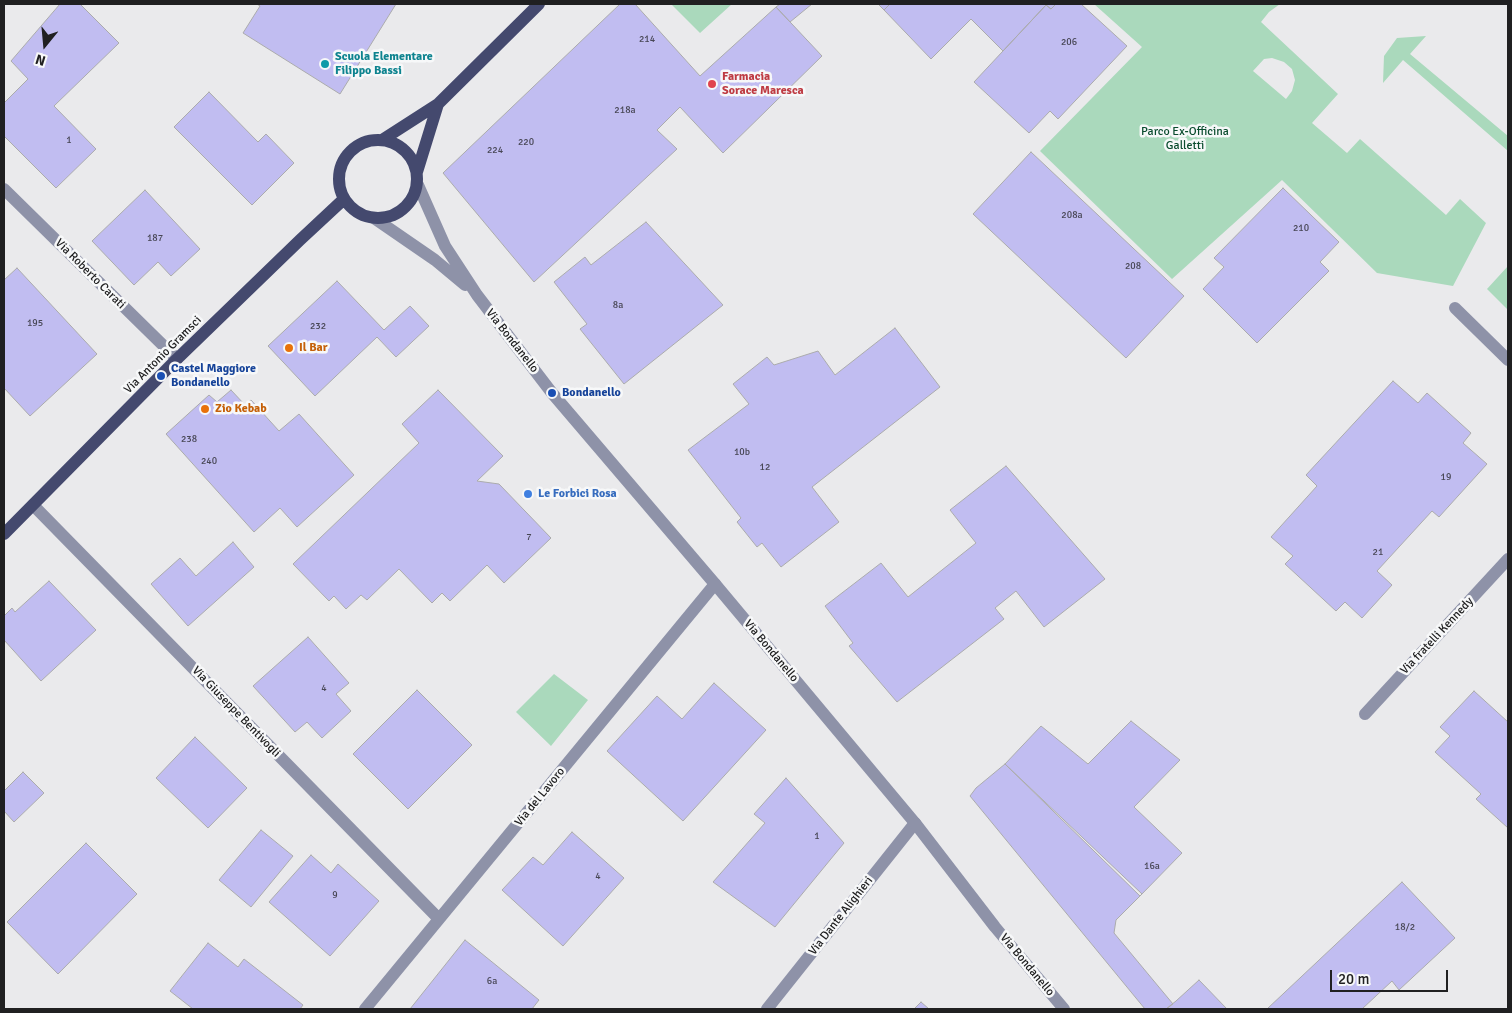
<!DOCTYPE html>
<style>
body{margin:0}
#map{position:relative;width:1512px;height:1013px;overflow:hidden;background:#eaeaec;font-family:Signika,sans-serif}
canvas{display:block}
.frame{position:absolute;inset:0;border:5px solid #202021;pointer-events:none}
.north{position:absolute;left:20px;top:20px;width:50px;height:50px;-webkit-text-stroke:4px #f7f8f9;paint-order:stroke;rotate:197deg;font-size:14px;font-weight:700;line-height:20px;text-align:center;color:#202021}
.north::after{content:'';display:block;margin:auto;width:18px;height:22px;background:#202021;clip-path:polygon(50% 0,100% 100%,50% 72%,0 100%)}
.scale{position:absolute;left:1330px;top:970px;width:118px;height:22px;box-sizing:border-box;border:2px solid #202021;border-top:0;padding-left:6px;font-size:15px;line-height:18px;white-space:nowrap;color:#202021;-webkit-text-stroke:4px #f7f8f9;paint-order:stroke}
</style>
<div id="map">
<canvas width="1512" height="1013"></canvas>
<div class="frame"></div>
<div class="north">N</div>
<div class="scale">20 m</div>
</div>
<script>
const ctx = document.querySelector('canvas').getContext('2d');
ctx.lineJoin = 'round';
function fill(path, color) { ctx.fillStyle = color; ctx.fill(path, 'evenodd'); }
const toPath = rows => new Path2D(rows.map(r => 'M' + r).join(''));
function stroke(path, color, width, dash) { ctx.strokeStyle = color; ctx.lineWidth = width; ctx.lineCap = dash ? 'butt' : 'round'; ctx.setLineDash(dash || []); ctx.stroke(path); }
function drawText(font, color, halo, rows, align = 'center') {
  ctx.font = font + ' Signika,sans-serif'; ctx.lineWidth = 5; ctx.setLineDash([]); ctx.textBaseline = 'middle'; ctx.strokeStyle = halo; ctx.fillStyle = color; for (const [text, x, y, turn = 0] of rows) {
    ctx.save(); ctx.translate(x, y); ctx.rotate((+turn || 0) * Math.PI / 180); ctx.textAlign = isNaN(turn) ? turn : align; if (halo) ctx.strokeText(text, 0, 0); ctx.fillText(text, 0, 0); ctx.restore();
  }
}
const green = toPath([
 [671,4,732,4,700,33],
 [1094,4,1280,4,1269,12,1261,22,1338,94,1312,123,1347,153,1360,139,1446,215,1460,199,1486,223,1453,286,1377,273,1282,180,1172,279,1040,151,1142,47],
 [1272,58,1284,62,1292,69,1295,80,1292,91,1286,99,1253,71,1264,59],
 [1426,36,1410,54,1508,136,1508,151,1403,60,1383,83,1384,56,1397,38],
 [1508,266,1508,310,1487,289],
 [554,674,588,700,551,746,516,712]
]);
const building = toPath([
 [60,4,80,4,119,43,54,106,96,149,56,188,4,136,4,103,28,79,11,61,60,4],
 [257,4,396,4,340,94,243,33,260,6,257,4],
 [620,4,635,4,700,76,776,7,822,56,723,153,680,107,657,130,677,149,534,282,443,173,620,4],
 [780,4,812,4,790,22,776,7,780,4],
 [878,4,890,4,884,10,878,4],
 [890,4,1056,4,1051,9,1046,5,1003,51,971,19,931,59,884,10,890,4],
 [1056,4,1081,4,1127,46,1058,119,1050,111,1029,133,974,82,1046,5,1051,9,1056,4],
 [209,92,258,142,266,134,294,163,252,205,174,127,209,92],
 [1031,152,1184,296,1126,358,973,214,1031,152],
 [1283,188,1339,242,1320,262,1329,271,1257,343,1203,289,1224,267,1214,258,1283,188],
 [145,190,200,249,171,276,158,262,134,285,92,241,145,190],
 [646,222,723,305,624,384,580,329,587,324,554,282,585,257,591,265,646,222],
 [17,268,97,354,30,416,4,388,4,280,17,268],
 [337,281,384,330,410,306,429,326,396,357,377,337,315,396,268,346,337,281],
 [895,328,940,387,812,487,839,522,781,567,762,543,757,547,737,522,741,518,688,450,749,404,733,384,767,357,774,365,818,351,835,375,895,328],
 [1393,381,1418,403,1427,393,1471,433,1463,443,1487,464,1439,517,1432,511,1377,571,1392,585,1362,618,1345,602,1336,611,1285,564,1293,556,1271,537,1317,486,1306,475,1393,381],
 [231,390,245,405,251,400,279,431,299,414,354,475,297,527,280,508,254,532,166,434,209,395,217,402,231,390],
 [438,390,503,456,477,481,499,484,551,538,504,583,487,565,450,601,442,593,432,603,399,569,367,600,361,595,346,609,334,596,329,601,293,564,419,443,402,424,438,390],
 [1006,466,1105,579,1044,627,1016,591,995,608,1004,619,897,702,849,646,853,643,825,606,881,563,908,597,976,543,950,510,1006,466],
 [233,542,254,567,188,626,151,584,180,558,196,576,233,542],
 [49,581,96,630,41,681,4,640,4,616,12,608,15,612,49,581],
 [308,637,349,683,336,694,351,711,322,738,307,722,295,732,253,686,308,637],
 [714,683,766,730,683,821,607,751,657,696,682,719,714,683],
 [417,690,472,745,408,809,353,754,417,690],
 [1474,691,1508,722,1508,828,1476,799,1481,794,1435,752,1450,736,1440,727,1474,691],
 [1131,721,1180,760,1134,807,1182,853,1140,896,1005,764,1041,726,1088,764,1131,721],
 [195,737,247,788,208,828,156,778,195,737],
 [1005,764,1142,894,1116,920,1114,933,1173,1004,1166,1009,1145,1009,970,796,976,788,1005,764],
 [23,772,44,793,14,822,4,811,4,791,23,772],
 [786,778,844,843,775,927,713,882,765,823,754,814,786,778],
 [261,830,293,856,251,907,219,880,261,830],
 [572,832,624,878,563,946,502,890,533,857,543,865,572,832],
 [86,843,137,894,58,974,7,922,86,843],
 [311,855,331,873,338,864,379,901,330,956,269,902,311,855],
 [1402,882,1455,938,1399,990,1392,981,1362,1009,1267,1009,1402,882],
 [465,940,539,1000,532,1009,410,1009,465,940],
 [208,943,238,967,244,959,303,1005,300,1009,193,1009,170,991,208,943],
 [1199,980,1227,1009,1166,1009,1176,1001,1199,980],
 [921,1002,929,1009,914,1009,921,1002]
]);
const minor = toPath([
 [4,189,177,359],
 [1455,308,1508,360],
 [33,505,439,919],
 [1365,714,1508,559],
 [365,1009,715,584],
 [767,1009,915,823]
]);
const tertiary = toPath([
 [418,185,445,246,477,295,552,393,715,584,915,823,995,927,1064,1009],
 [374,218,435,260,465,285]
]);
const primary = toPath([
 '339 179a39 39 0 1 1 78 0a39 39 0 1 1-78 0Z',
 [382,140,438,104,539,4],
 [417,172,438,104],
 [4,534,177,359,300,240,344,199]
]);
const markers = [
 [325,64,5,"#0f9aa8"],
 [712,84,5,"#e0444e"],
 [289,348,5,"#e8710a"],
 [161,376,5,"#1a4fb4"],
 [552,393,5,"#1a4fb4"],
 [205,409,5,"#e8710a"],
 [528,494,5,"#3f7fe0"]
];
const numberNames = [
 ["214",647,39],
 ["206",1069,42],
 ["218a",625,110],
 ["1",69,140],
 ["220",526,142],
 ["224",495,150],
 ["208a",1072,215],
 ["210",1301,228],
 ["187",155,238],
 ["208",1133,266],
 ["8a",618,305],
 ["195",35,323],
 ["232",318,326],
 ["238",189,439],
 ["10b",742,452],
 ["240",209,461],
 ["12",765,467],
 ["19",1446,477],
 ["7",529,537],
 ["21",1378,552],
 ["4",324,688],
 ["1",817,836],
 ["16a",1152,866],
 ["4",598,876],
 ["9",335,895],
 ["18/2",1405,927],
 ["6a",492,981]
];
const cultureNames = [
 ["Scuola Elementare",335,57],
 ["Filippo Bassi",335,71]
];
const healthNames = [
 ["Farmacia",722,77],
 ["Sorace Maresca",722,91]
];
const parkNames = [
 ["Parco Ex-Officina",1185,132],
 ["Galletti",1185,146]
];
const streetNames = [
 ["Via Roberto Carati",90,274,45],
 ["Via Bondanello",512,341,52],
 ["Via Antonio Gramsci",163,355,-45],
 ["Via fratelli Kennedy",1437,636,-47],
 ["Via Bondanello",771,651,50],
 ["Via Giuseppe Bentivogli",236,712,46],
 ["Via del Lavoro",540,797,-51],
 ["Via Dante Alighieri",841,916,-52],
 ["Via Bondanello",1027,965,50]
];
const foodNames = [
 ["Il Bar",299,348],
 ["Zio Kebab",215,409]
];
const transitNames = [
 ["Castel Maggiore",171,369],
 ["Bondanello",171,383],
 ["Bondanello",562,393]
];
const shopNames = [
 ["Le Forbici Rosa",538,494]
];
fill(green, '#aad9bc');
fill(building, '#c1bdf1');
stroke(building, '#ababac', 1);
stroke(minor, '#8e92a8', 12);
stroke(tertiary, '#8e92a8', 12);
stroke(primary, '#44496e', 12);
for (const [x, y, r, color] of markers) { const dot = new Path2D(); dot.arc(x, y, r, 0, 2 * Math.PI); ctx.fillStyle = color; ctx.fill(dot); stroke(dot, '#f7f8f9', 2); }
drawText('10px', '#484755', null, numberNames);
drawText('bold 12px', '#0d838f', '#f7f8f9', cultureNames, 'left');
drawText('bold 12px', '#be3a42', '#f7f8f9', healthNames, 'left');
drawText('12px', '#0a4c2e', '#f7f8f9', parkNames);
drawText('12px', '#202021', '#f7f8f9', streetNames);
drawText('bold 12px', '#c56008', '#f7f8f9', foodNames, 'left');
drawText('bold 12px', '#164399', '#f7f8f9', transitNames, 'left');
drawText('bold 12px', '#366cbe', '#f7f8f9', shopNames, 'left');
</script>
